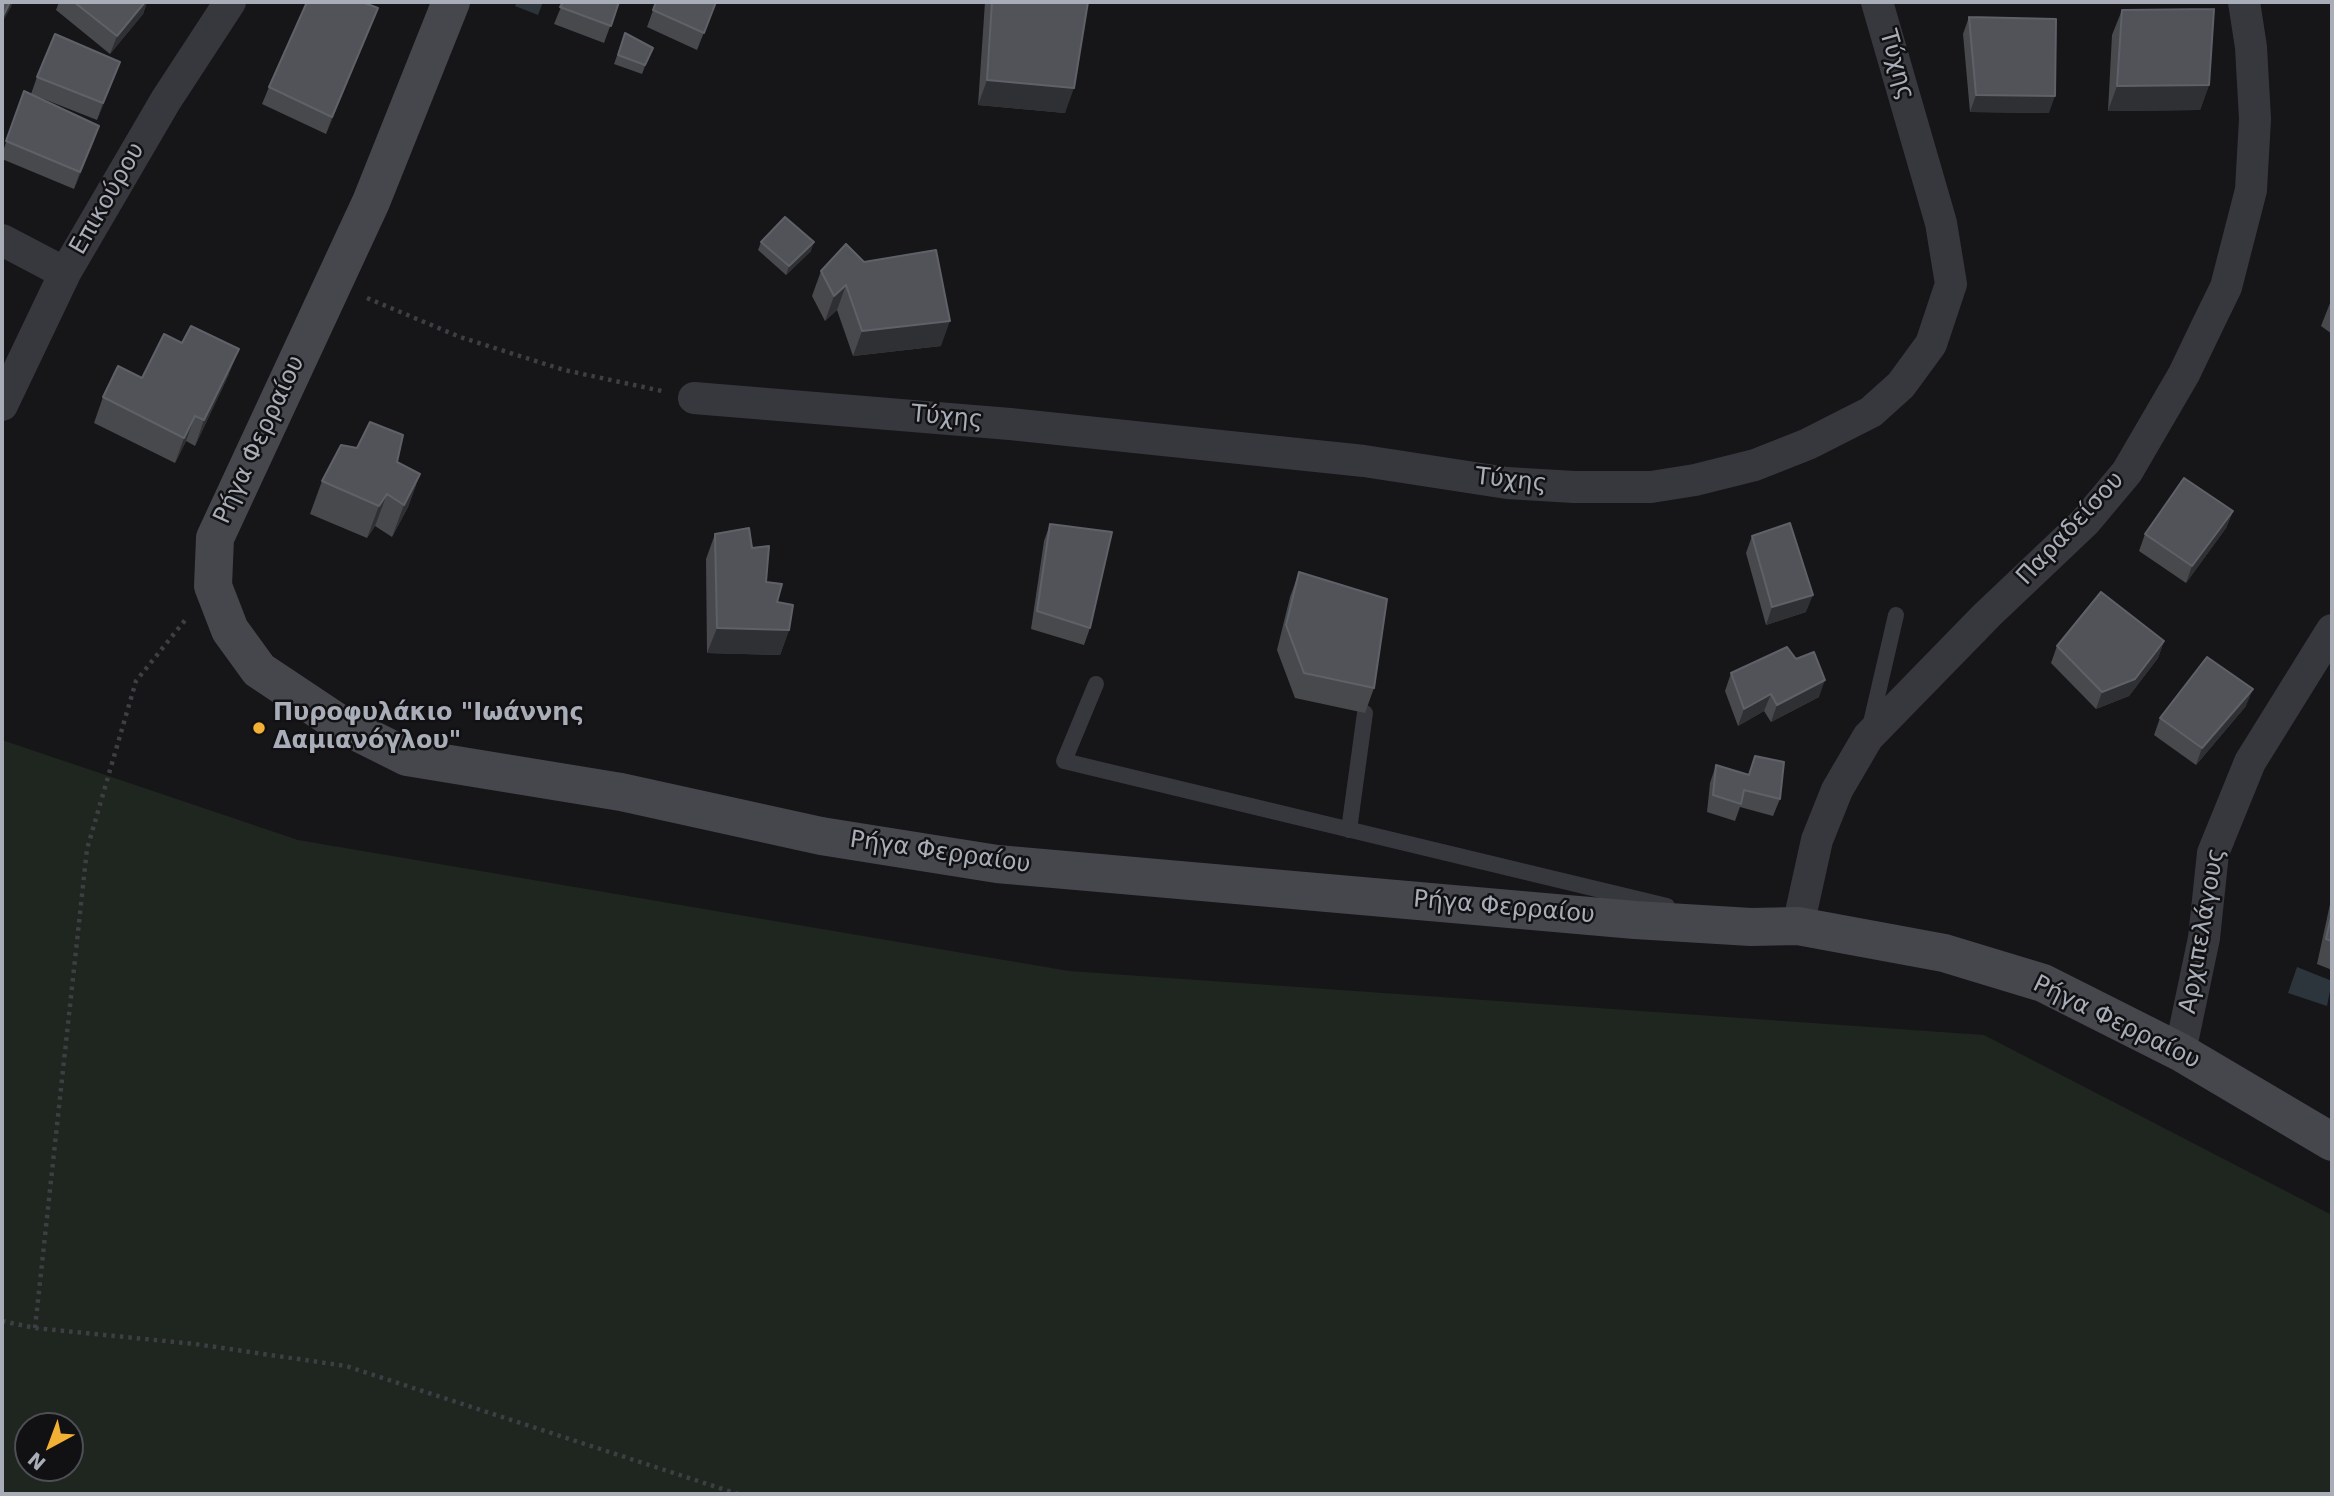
<!DOCTYPE html>
<meta charset="utf-8">
<style>
body{margin:0}
#map{position:relative;width:2334px;height:1496px;overflow:hidden;background:#161618;font-family:"DejaVu Sans",sans-serif}
canvas{display:block}
.frame{position:absolute;inset:0;border:4px solid #a8adb8;pointer-events:none}
.north{position:absolute;left:14px;top:1412px;width:70px;height:70px;box-sizing:border-box;background:#111113;border:2px solid #4d4f55;border-radius:50%;rotate:221deg;font-size:19px;font-weight:700;line-height:28px;text-align:center;color:#a8adb8}
.north::after{content:'';display:block;margin:auto;width:24px;height:32px;background:#f2b134;clip-path:polygon(50% 0,100% 100%,50% 72%,0 100%)}
</style>
<div id="map">
<canvas width="2334" height="1496"></canvas>
<div class="frame"></div>
<div class="north">N</div>
</div>
<script>
const ctx = document.querySelector('canvas').getContext('2d');
ctx.lineJoin = 'round';
function fill(path, color) { ctx.fillStyle = color; ctx.fill(path, 'evenodd'); }
const toPath = rows => new Path2D(rows.map(r => 'M' + r).join(''));
function stroke(path, color, width, dash) { ctx.strokeStyle = color; ctx.lineWidth = width; ctx.lineCap = dash ? 'butt' : 'round'; ctx.setLineDash(dash || []); ctx.stroke(path); }
function drawText(font, color, halo, rows, align = 'center') {
  ctx.font = font + ' "DejaVu Sans",sans-serif'; ctx.lineWidth = 5; ctx.setLineDash([]); ctx.textBaseline = 'middle'; ctx.strokeStyle = halo; ctx.fillStyle = color; for (const [text, x, y, turn = 0] of rows) {
    ctx.save(); ctx.translate(x, y); ctx.rotate((+turn || 0) * Math.PI / 180); ctx.textAlign = isNaN(turn) ? turn : align; if (halo) ctx.strokeText(text, 0, 0); ctx.fillText(text, 0, 0); ctx.restore();
  }
}
const green = toPath([
 [2,740,298,840,1069,971,1984,1035,2332,1215,2332,1494,2,1494],
 [28,1426,70,1426,70,1468,28,1468]
]);
const water = toPath([
 [517,2,543,2,538,15,515,6],
 [2297,967,2332,981,2327,1006,2288,993]
]);
const path = toPath([
 [367,298,460,337,564,370,662,391],
 [2,1321,35,1328,195,1344,346,1366,738,1494],
 [35,1328,87,849,136,681,186,619]
]);
const lane = toPath([
 [1096,684,1064,761,1667,906],
 [1870,727,1896,615],
 [1349,830,1365,713]
]);
const street = toPath([
 [2,240,65,273],
 [694,398,1010,424,1364,461,1507,483,1574,487,1651,487,1695,480,1755,465,1808,444,1871,412,1901,385,1931,344,1951,284,1941,223,1877,2],
 [2,405,65,273,166,100,230,2],
 [1798,926,1817,840,1837,790,1868,737,1987,615,2085,522,2127,472,2184,374,2207,326,2226,287,2251,190,2255,119,2251,47,2244,2],
 [2180,1052,2204,938,2213,853,2250,762,2332,630]
]);
const secondary = toPath([
 [451,2,371,202,215,538,213,586,230,630,259,670,337,722,407,757,621,792,821,836,997,864,1635,920,1751,927,1798,926,1944,953,2043,983,2180,1052,2332,1142]
]);
const wall = toPath([
 [59,2,147,2,143,14,110,54,56,10],
 [563,2,619,2,604,43,554,24],
 [656,2,716,2,697,50,647,27],
 [985,2,1088,2,1065,113,978,105],
 [378,8,326,134,262,104,269,87],
 [2122,10,2209,85,2200,110,2108,111,2112,35],
 [1969,17,2049,113,1970,112,1963,34],
 [625,33,649,56,642,74,614,64],
 [120,62,97,120,31,94,37,77],
 [24,91,99,126,74,189,2,159,2,154],
 [761,242,811,251,786,275,758,250],
 [821,271,941,346,853,356,837,310,825,321,812,296],
 [2332,298,2332,334,2321,326],
 [229,374,195,446,186,441,175,463,94,423,103,397,142,378],
 [397,462,420,474,408,507,392,537,375,526,367,538,310,514,322,481],
 [2233,511,2226,528,2186,583,2139,551,2145,534],
 [1050,524,1090,628,1084,645,1031,629,1044,541],
 [715,534,752,548,789,630,780,655,707,653,706,559],
 [1752,536,1806,612,1766,625,1746,553],
 [1299,572,1374,688,1365,713,1295,698,1277,650,1290,597],
 [2164,641,2158,658,2129,696,2096,709,2051,663,2057,646],
 [1731,673,1819,697,1771,722,1764,711,1738,726,1725,691],
 [2246,706,2196,765,2154,735,2160,718],
 [1755,756,1780,799,1773,816,1740,807,1735,821,1707,812,1710,783,1716,765,1748,775],
 [2332,895,2332,970,2317,964]
]);
const shadedWall = toPath([
 [10,2,13,2,11,7,2,23,2,18],
 [145,2,147,2,143,14,110,54,117,36],
 [378,8,371,25,326,134,332,117],
 [120,62,114,79,97,120,103,103],
 [987,80,1074,88,1065,113,978,105],
 [2209,85,2200,110,2108,111,2117,86],
 [1976,95,2055,96,2049,113,1970,112],
 [99,126,93,144,74,189,80,172],
 [814,242,811,251,786,275,789,266],
 [846,285,837,310,825,321,834,296],
 [950,321,941,346,853,356,862,331],
 [239,349,229,374,195,446,204,420],
 [195,416,186,441,175,463,184,438],
 [420,474,408,507,392,537,404,505],
 [387,494,375,526,367,538,379,506],
 [2233,511,2226,528,2186,583,2192,566],
 [1813,595,1806,612,1766,625,1772,607],
 [717,628,789,630,780,655,707,653],
 [2164,641,2158,658,2129,696,2096,709,2102,692],
 [1825,680,1819,697,1771,722,1777,705],
 [2253,689,2246,706,2196,765,2202,748],
 [1771,694,1764,711,1738,726,1744,709]
]);
const building = toPath([
 [2,2,10,2,2,18,2,2],
 [74,2,145,2,117,36,74,2],
 [307,2,362,2,378,8,332,117,269,87,307,2],
 [563,2,619,2,611,26,560,7,563,2],
 [656,2,716,2,704,33,653,10,656,2],
 [992,2,1088,2,1074,88,987,80,992,2],
 [2214,9,2209,85,2117,86,2122,10,2214,9],
 [1969,17,2056,19,2055,96,1976,95,1969,17],
 [625,33,653,48,645,65,618,55,625,33],
 [55,34,120,62,103,103,37,77,55,34],
 [24,91,99,126,80,172,6,141,24,91],
 [785,217,814,242,789,266,761,242,785,217],
 [846,244,864,262,936,250,950,321,862,331,846,285,834,296,821,271,846,244],
 [191,326,239,349,204,420,195,416,184,438,103,397,118,366,142,378,164,334,182,343,191,326],
 [370,422,403,435,397,462,420,474,404,505,387,494,379,506,322,481,341,445,357,448,370,422],
 [2184,478,2233,511,2192,566,2145,534,2184,478],
 [1790,523,1813,595,1772,607,1752,536,1790,523],
 [1050,524,1112,532,1090,628,1037,611,1050,524],
 [749,528,752,548,769,546,766,582,782,584,777,602,793,605,789,630,717,628,715,534,749,528],
 [1299,572,1387,599,1374,688,1304,673,1286,625,1299,572],
 [2101,592,2164,641,2135,679,2102,692,2057,646,2101,592],
 [1787,647,1796,659,1814,652,1825,680,1777,705,1771,694,1744,709,1731,673,1787,647],
 [2207,657,2253,689,2202,748,2160,718,2207,657],
 [1755,756,1784,762,1780,799,1744,790,1741,804,1713,795,1716,765,1749,775,1755,756],
 [2332,912,2332,941,2326,939,2332,912]
]);
const markers = [
 [259,728,7,"#f2b134"]
];
const streetNames = [
 ["Τύχης",1896,65,74],
 ["Επικούρου",108,199,-60],
 ["Τύχης",947,418,5],
 ["Ρήγα Φερραίου",260,440,-65],
 ["Τύχης",1511,481,6],
 ["Παραδείσου",2071,529,-47],
 ["Ρήγα Φερραίου",940,853,8],
 ["Ρήγα Φερραίου",1504,908,5],
 ["Αρχιπελάγους",2203,931,-80],
 ["Ρήγα Φερραίου",2116,1023,26]
];
const poiNames = [
 ["Πυροφυλάκιο \"Ιωάννης",273,714],
 ["Δαμιανόγλου\"",273,742]
];
fill(green, '#1e261f');
fill(water, '#2c353c');
stroke(path, '#3d3f44', 4.5, [3.5, 5]);
stroke(lane, '#37383d', 16);
stroke(street, '#37383d', 32);
stroke(secondary, '#45474d', 38);
fill(wall, '#47494d');
fill(shadedWall, '#2f3033');
fill(building, '#525359');
stroke(building, '#5f6168', 2);
for (const [x, y, r, color] of markers) { const dot = new Path2D(); dot.arc(x, y, r, 0, 2 * Math.PI); ctx.fillStyle = color; ctx.fill(dot); stroke(dot, '#111113', 2.5); }
drawText('24px', '#a8adb8', '#111113', streetNames);
drawText('bold 24px', '#a8adb8', '#111113', poiNames, 'left');
</script>
